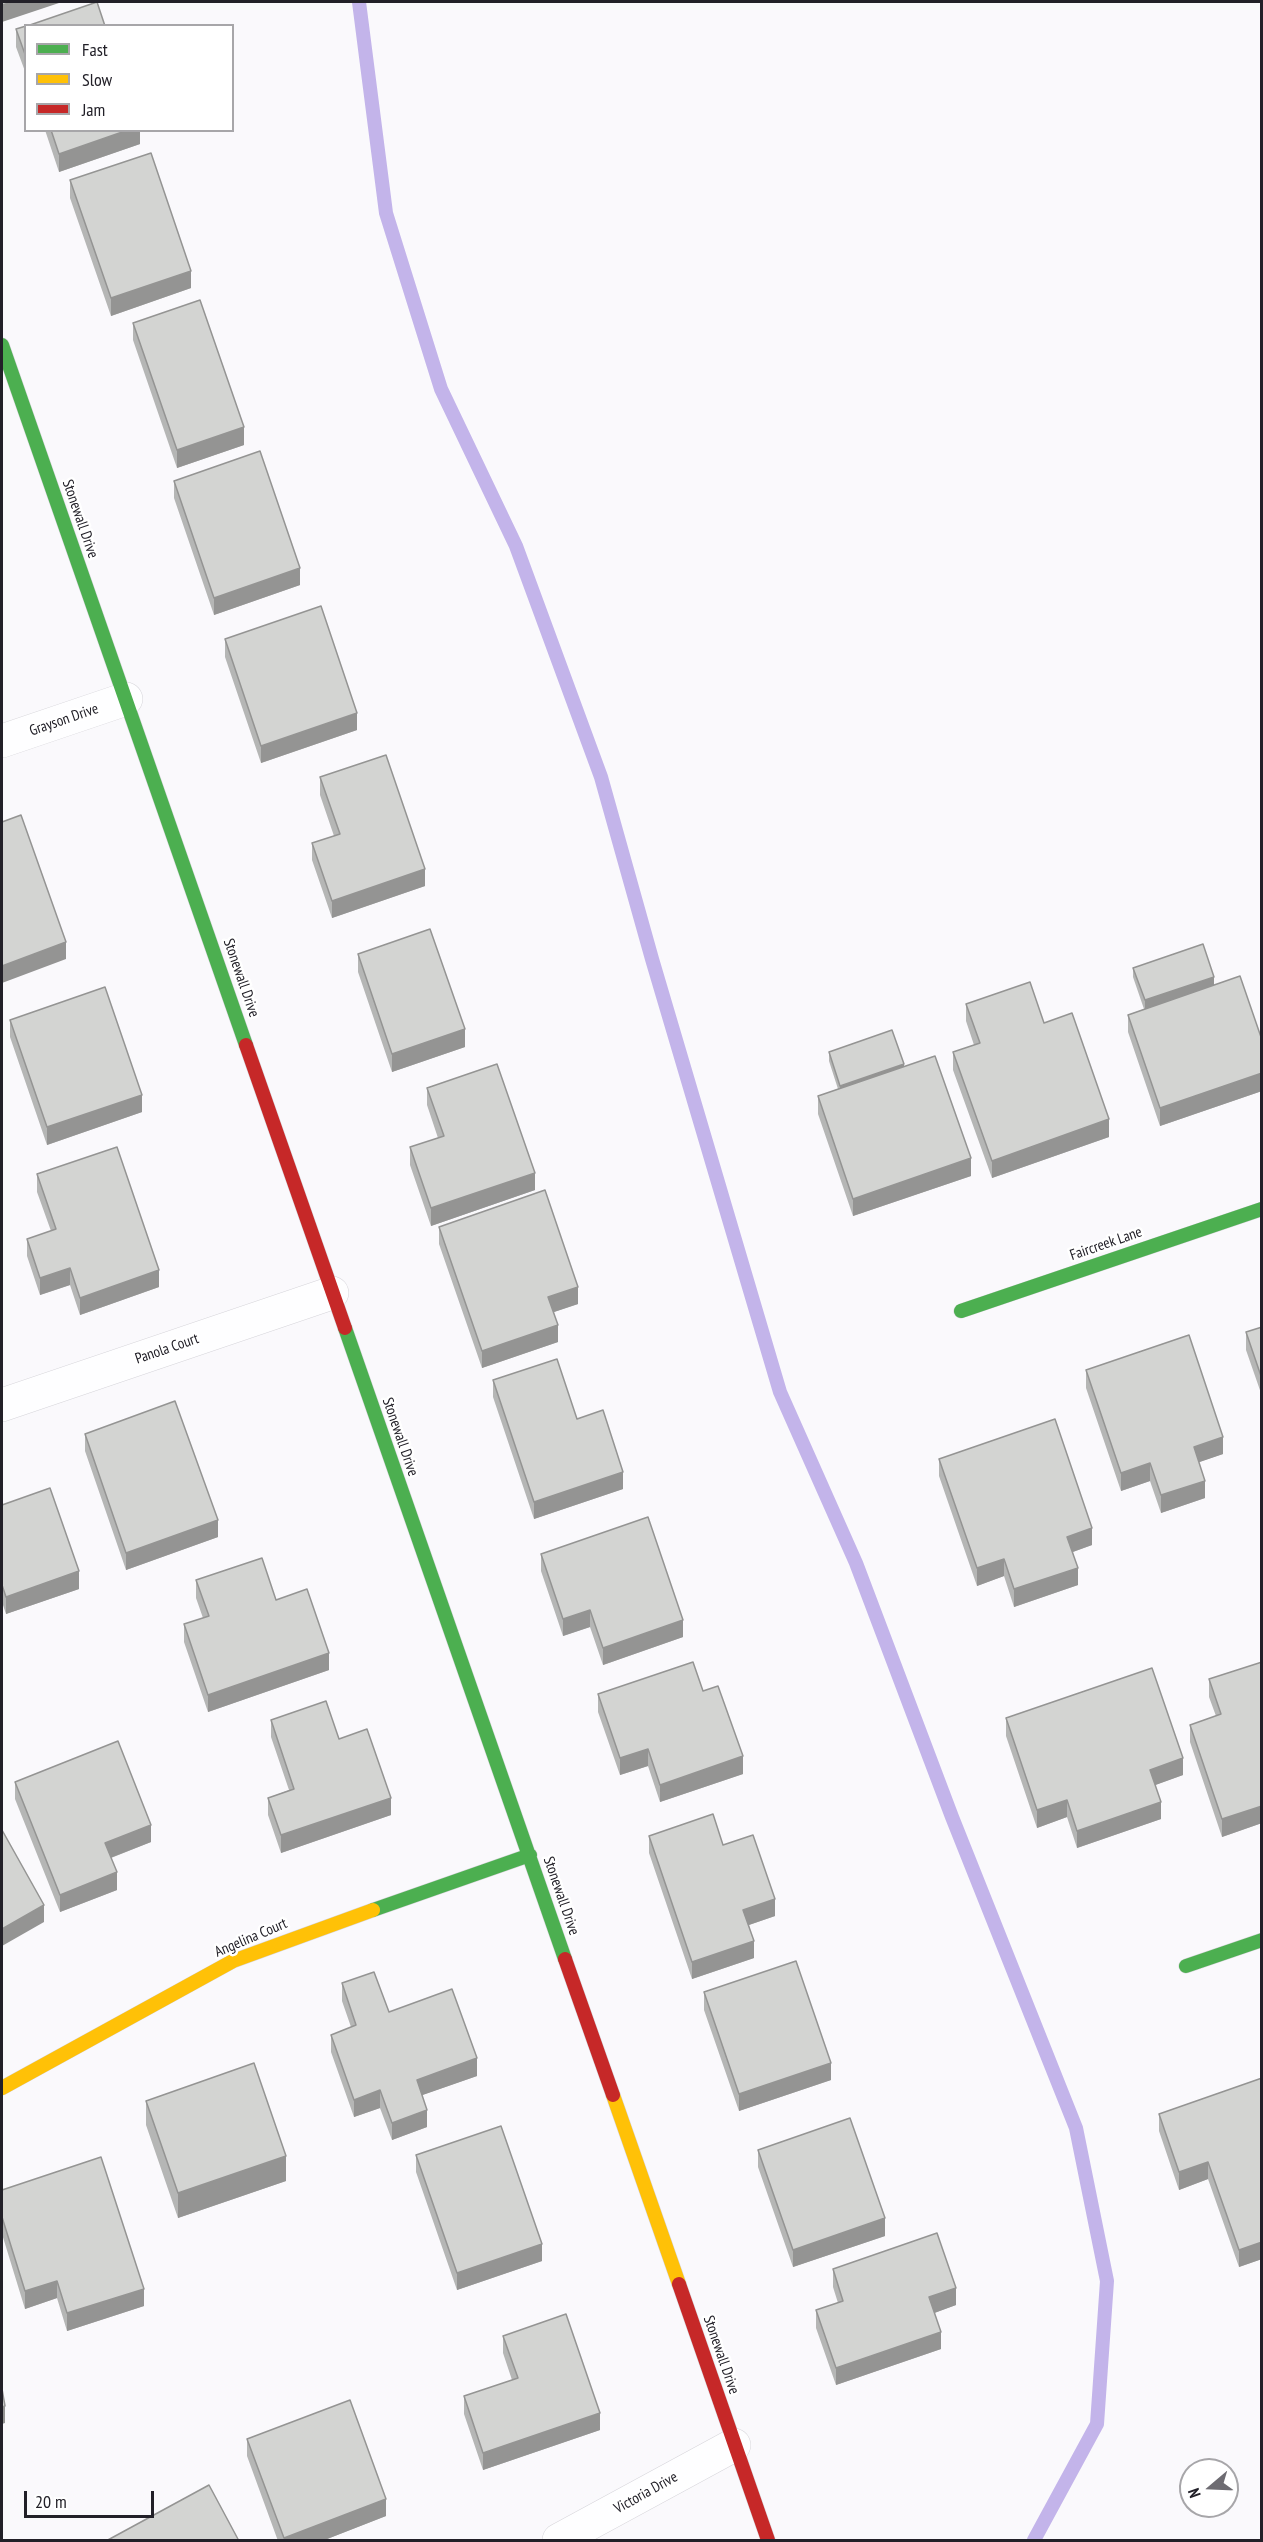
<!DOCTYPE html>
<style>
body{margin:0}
#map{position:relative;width:1263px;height:2542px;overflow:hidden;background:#faf9fc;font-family:"PT Sans Narrow",sans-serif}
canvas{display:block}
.frame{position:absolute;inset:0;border:3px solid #222028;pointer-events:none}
.legend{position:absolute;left:24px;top:24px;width:210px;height:108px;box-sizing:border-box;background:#fff;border:2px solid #a7a6a9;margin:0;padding:8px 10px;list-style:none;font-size:18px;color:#222028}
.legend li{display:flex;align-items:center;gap:12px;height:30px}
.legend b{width:30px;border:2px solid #a7a6a9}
.north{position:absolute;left:1179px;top:2458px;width:60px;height:60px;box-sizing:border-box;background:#fff;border:2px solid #a7a6a9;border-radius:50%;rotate:251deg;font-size:16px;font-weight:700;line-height:24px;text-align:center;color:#222028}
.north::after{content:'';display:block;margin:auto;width:21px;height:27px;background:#6e6c72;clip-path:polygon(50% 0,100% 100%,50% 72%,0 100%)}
.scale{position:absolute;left:24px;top:2491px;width:130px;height:27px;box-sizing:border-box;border:3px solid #222028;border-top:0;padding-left:8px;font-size:18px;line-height:21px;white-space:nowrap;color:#222028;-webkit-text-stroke:4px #fff;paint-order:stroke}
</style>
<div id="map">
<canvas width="1263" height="2542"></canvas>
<div class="frame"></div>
<ul class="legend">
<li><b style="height:8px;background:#4caf50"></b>Fast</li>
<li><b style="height:8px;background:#ffc107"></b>Slow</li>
<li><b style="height:8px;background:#c62828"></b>Jam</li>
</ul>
<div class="north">N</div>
<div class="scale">20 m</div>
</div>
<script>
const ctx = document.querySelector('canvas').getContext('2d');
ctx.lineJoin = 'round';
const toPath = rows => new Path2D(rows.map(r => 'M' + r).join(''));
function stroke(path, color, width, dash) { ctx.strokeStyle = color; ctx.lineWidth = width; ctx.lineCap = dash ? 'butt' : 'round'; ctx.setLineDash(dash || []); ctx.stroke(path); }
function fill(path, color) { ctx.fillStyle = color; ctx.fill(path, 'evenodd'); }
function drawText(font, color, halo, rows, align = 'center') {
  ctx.font = font + ' "PT Sans Narrow",sans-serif'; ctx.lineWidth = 5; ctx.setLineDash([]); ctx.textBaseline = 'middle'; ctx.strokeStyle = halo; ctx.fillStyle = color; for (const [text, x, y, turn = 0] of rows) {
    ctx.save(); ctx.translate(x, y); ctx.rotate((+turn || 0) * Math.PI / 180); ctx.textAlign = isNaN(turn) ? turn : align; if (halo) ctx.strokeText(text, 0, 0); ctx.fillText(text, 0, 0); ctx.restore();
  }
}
const stream = toPath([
 [359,2,386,213,441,389,516,546,601,777,652,959,780,1392,856,1563,952,1817,1076,2128,1107,2281,1097,2424,1034,2540]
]);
const street = toPath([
 [2,741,126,699],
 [2,1405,332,1293],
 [559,2540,734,2445]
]);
const fast = toPath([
 [2,345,246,1045],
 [961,1311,1262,1209],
 [345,1328,565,1959],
 [373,1910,530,1855],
 [1186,1966,1262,1940]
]);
const slow = toPath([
 [2,2088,233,1961,373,1910],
 [613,2095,679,2284]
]);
const jam = toPath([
 [246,1045,345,1328],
 [565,1959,613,2095],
 [679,2284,768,2540]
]);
const wall = toPath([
 [26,26,26,74,16,47,16,29],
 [45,130,140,130,140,144,59,172],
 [70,180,191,288,111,316,70,198],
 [133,323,244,445,177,468,133,340],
 [174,481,300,585,214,615,174,498],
 [225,639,357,730,261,763,225,657],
 [320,777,425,886,332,918,312,860,312,843,334,836,320,795],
 [358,954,465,1047,392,1072,358,972],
 [1133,968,1214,985,1262,1040,1262,1091,1160,1126,1128,1032,1128,1015,1144,1009,1133,977],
 [966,1004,1044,1023,1109,1137,992,1178,953,1070,953,1052,974,1045,966,1021],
 [10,1020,142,1112,47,1145,10,1037],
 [829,1052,904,1066,971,1176,853,1216,818,1114,818,1096,838,1089,829,1061],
 [427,1088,535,1190,431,1226,410,1165,410,1147,438,1138,427,1105],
 [37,1174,159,1287,80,1315,70,1285,40,1295,27,1256,27,1239,51,1231,37,1192],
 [439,1227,578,1304,554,1312,558,1342,482,1368,439,1244],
 [1262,1327,1262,1396,1246,1350,1246,1332],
 [1086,1370,1223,1454,1199,1462,1205,1498,1161,1513,1150,1481,1121,1491,1086,1388],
 [493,1380,577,1419,623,1489,534,1519,493,1397],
 [85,1434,218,1537,126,1570,85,1451],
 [939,1459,1092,1545,1073,1552,1078,1585,1014,1607,1004,1576,977,1586,939,1476],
 [2,1505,79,1589,6,1614,2,1602],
 [541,1554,683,1637,603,1665,590,1627,563,1636,541,1571],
 [196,1580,276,1600,329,1670,208,1712,184,1642,184,1624,203,1618,196,1598],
 [1262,1662,1262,1823,1222,1837,1190,1742,1190,1725,1216,1716,1209,1697,1209,1679],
 [703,1691,743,1774,660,1802,648,1766,620,1775,598,1712,598,1694],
 [1006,1718,1183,1775,1155,1785,1161,1819,1077,1848,1067,1817,1037,1828,1006,1736],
 [271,1720,339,1739,391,1815,281,1853,268,1815,268,1798,289,1790,271,1737],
 [15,1782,151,1842,111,1858,117,1890,60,1912,15,1799],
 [649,1836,723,1845,775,1916,749,1925,754,1958,692,1979,649,1853],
 [342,1983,389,2012,477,2076,422,2095,427,2127,392,2140,380,2108,354,2117,331,2052,331,2035,351,2027,342,2001],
 [704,1992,831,2080,739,2111,704,2010],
 [1262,2078,1262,2259,1239,2267,1208,2179,1179,2190,1159,2131,1159,2114],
 [146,2101,286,2181,178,2218,146,2125],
 [758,2150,885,2236,793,2267,758,2167],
 [416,2155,542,2261,457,2290,416,2172],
 [2,2190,144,2306,67,2331,57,2298,25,2309,2,2234],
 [833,2269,956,2305,934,2313,941,2349,836,2385,816,2328,816,2310,838,2303,833,2287],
 [503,2336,600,2430,483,2470,464,2414,464,2396,512,2380,503,2353],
 [247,2439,386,2516,322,2541,278,2541,247,2456]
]);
const shadedWall = toPath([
 [12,2,62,2,2,22,2,5],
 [128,130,140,130,140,144,59,172,59,154],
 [191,271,191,288,111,316,111,298],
 [244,427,244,445,177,468,177,450],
 [300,568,300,585,214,615,214,598],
 [357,713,357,730,261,763,261,746],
 [425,869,425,886,332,918,332,901],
 [66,942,66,959,2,983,2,966],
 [1214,977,1214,986,1145,1009,1145,1000],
 [465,1029,465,1047,392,1072,392,1054],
 [904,1064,904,1073,840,1095,840,1086],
 [1262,1073,1262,1091,1160,1126,1160,1108],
 [142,1095,142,1112,47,1145,47,1127],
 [1109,1119,1109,1137,992,1178,992,1161],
 [971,1158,971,1176,853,1216,853,1199],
 [535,1173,535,1190,431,1226,431,1208],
 [70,1268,70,1285,40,1295,40,1278],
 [159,1270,159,1287,80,1315,80,1298],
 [578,1287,578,1304,548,1314,548,1297],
 [558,1325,558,1342,482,1368,482,1351],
 [1223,1437,1223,1454,1194,1464,1194,1447],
 [1150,1463,1150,1481,1121,1491,1121,1473],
 [623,1472,623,1489,534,1519,534,1502],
 [1205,1481,1205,1498,1161,1513,1161,1495],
 [218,1520,218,1537,126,1570,126,1553],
 [1092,1528,1092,1545,1067,1554,1067,1537],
 [1004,1559,1004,1576,977,1586,977,1568],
 [1078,1568,1078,1585,1014,1607,1014,1589],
 [79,1571,79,1589,6,1614,6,1597],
 [590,1610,590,1627,563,1636,563,1619],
 [683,1620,683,1637,603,1665,603,1648],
 [329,1653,329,1670,208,1712,208,1695],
 [648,1749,648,1766,620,1775,620,1758],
 [743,1756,743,1774,660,1802,660,1785],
 [1183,1758,1183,1775,1150,1787,1150,1770],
 [391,1798,391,1815,281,1853,281,1835],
 [1067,1800,1067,1817,1037,1828,1037,1810],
 [1161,1802,1161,1819,1077,1848,1077,1831],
 [1262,1806,1262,1823,1222,1837,1222,1819],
 [151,1825,151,1842,105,1860,105,1843],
 [117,1872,117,1890,60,1912,60,1895],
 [775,1899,775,1916,743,1927,743,1910],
 [44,1905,44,1922,2,1946,2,1929],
 [754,1941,754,1958,692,1979,692,1962],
 [477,2058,477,2076,417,2097,417,2080],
 [831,2063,831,2080,739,2111,739,2094],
 [380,2090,380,2108,354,2117,354,2100],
 [427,2110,427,2127,392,2140,392,2123],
 [286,2156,286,2181,178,2218,178,2193],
 [1208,2162,1208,2179,1179,2190,1179,2172],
 [885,2218,885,2236,793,2267,793,2250],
 [1262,2242,1262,2259,1239,2267,1239,2250],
 [542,2244,542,2261,457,2290,457,2273],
 [57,2281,57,2298,25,2309,25,2291],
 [956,2288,956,2305,929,2315,929,2297],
 [144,2289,144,2306,67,2331,67,2313],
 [941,2332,941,2349,836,2385,836,2368],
 [5,2406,5,2423,2,2424,2,2407],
 [600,2413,600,2430,483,2470,483,2453],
 [386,2499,386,2516,322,2541,284,2541,284,2538]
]);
const building = toPath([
 [2,2,12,2,2,5,2,2],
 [97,2,105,26,27,26,97,2],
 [26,26,26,57,16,29,26,26],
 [51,130,128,130,59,154,51,130],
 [151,153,191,271,111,298,70,180,151,153],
 [200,300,244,427,177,450,133,323,200,300],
 [260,451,300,568,214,598,174,481,260,451],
 [321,606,357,713,261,746,225,639,321,606],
 [386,755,425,869,332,901,312,843,340,834,320,777,386,755],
 [21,815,66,942,2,966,2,822,21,815],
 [430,929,465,1029,392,1054,358,954,430,929],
 [1203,944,1214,977,1145,1000,1133,968,1203,944],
 [1240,976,1262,1040,1262,1073,1160,1108,1128,1015,1240,976],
 [1030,982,1044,1023,1072,1013,1109,1119,992,1161,953,1052,980,1043,966,1004,1030,982],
 [105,987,142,1095,47,1127,10,1020,105,987],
 [892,1030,904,1064,840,1086,829,1052,892,1030],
 [935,1056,971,1158,853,1199,818,1096,935,1056],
 [497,1064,535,1173,431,1208,410,1147,444,1136,427,1088,497,1064],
 [117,1147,159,1270,80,1298,70,1268,40,1278,27,1239,56,1229,37,1174,117,1147],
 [545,1190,578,1287,548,1297,558,1325,482,1351,439,1227,545,1190],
 [1262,1327,1262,1379,1246,1332,1262,1327],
 [1189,1335,1223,1437,1194,1447,1205,1481,1161,1495,1150,1463,1121,1473,1086,1370,1189,1335],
 [557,1359,577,1419,603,1410,623,1472,534,1502,493,1380,557,1359],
 [175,1401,218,1520,126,1553,85,1434,175,1401],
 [1055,1419,1092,1528,1067,1537,1078,1568,1014,1589,1004,1559,977,1568,939,1459,1055,1419],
 [50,1488,79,1571,6,1597,2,1585,2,1505,50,1488],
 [648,1517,683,1620,603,1648,590,1610,563,1619,541,1554,648,1517],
 [262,1558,276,1600,307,1589,329,1653,208,1695,184,1624,209,1616,196,1580,262,1558],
 [693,1662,703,1691,718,1686,743,1756,660,1785,648,1749,620,1758,598,1694,693,1662],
 [1262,1662,1262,1806,1222,1819,1190,1725,1221,1714,1209,1679,1262,1662],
 [1152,1668,1183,1758,1150,1770,1161,1802,1077,1831,1067,1800,1037,1810,1006,1718,1152,1668],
 [326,1701,339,1739,367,1729,391,1798,281,1835,268,1798,294,1789,271,1720,326,1701],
 [118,1741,151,1825,105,1843,117,1872,60,1895,15,1782,118,1741],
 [713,1814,723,1845,753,1835,775,1899,743,1910,754,1941,692,1962,649,1836,713,1814],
 [2,1830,44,1905,2,1929,2,1830],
 [796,1961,831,2063,739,2094,704,1992,796,1961],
 [374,1972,389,2012,452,1989,477,2058,417,2080,427,2110,392,2123,380,2090,354,2100,331,2035,356,2025,342,1983,374,1972],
 [254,2063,286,2156,178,2193,146,2101,254,2063],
 [1262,2078,1262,2242,1239,2250,1208,2162,1179,2172,1159,2114,1262,2078],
 [850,2118,885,2218,793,2250,758,2150,850,2118],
 [501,2126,542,2244,457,2273,416,2155,501,2126],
 [101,2157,144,2289,67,2313,57,2281,25,2291,2,2217,2,2190,101,2157],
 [937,2233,956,2288,929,2297,941,2332,836,2368,816,2310,843,2301,833,2269,937,2233],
 [566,2314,600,2413,483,2453,464,2396,518,2378,503,2336,566,2314],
 [2,2389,5,2406,2,2407,2,2389],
 [350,2400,386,2499,284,2538,247,2439,350,2400],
 [209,2485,239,2541,106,2541,209,2485]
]);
const streetNames = [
 ["Stonewall Drive",80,519,71],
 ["Grayson Drive",64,720,-19],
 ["Stonewall Drive",241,978,71],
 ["Faircreek Lane",1106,1244,-19],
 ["Panola Court",167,1349,-19],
 ["Stonewall Drive",400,1437,71],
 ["Stonewall Drive",561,1896,71],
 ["Angelina Court",251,1938,-23],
 ["Stonewall Drive",721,2355,71],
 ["Victoria Drive",646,2493,-29]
];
stroke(stream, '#c3b4ea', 14);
stroke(street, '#d6d5da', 34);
stroke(fast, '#d6d5da', 15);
stroke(slow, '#d6d5da', 15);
stroke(jam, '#d6d5da', 15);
stroke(street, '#fefeff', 33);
stroke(fast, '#4caf50', 14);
stroke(slow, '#ffc107', 14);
stroke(jam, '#c62828', 14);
fill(wall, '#b5b6b5');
fill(shadedWall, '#949493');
fill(building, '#d3d4d2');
stroke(building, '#949493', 1.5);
drawText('15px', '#222028', '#fff', streetNames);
</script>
